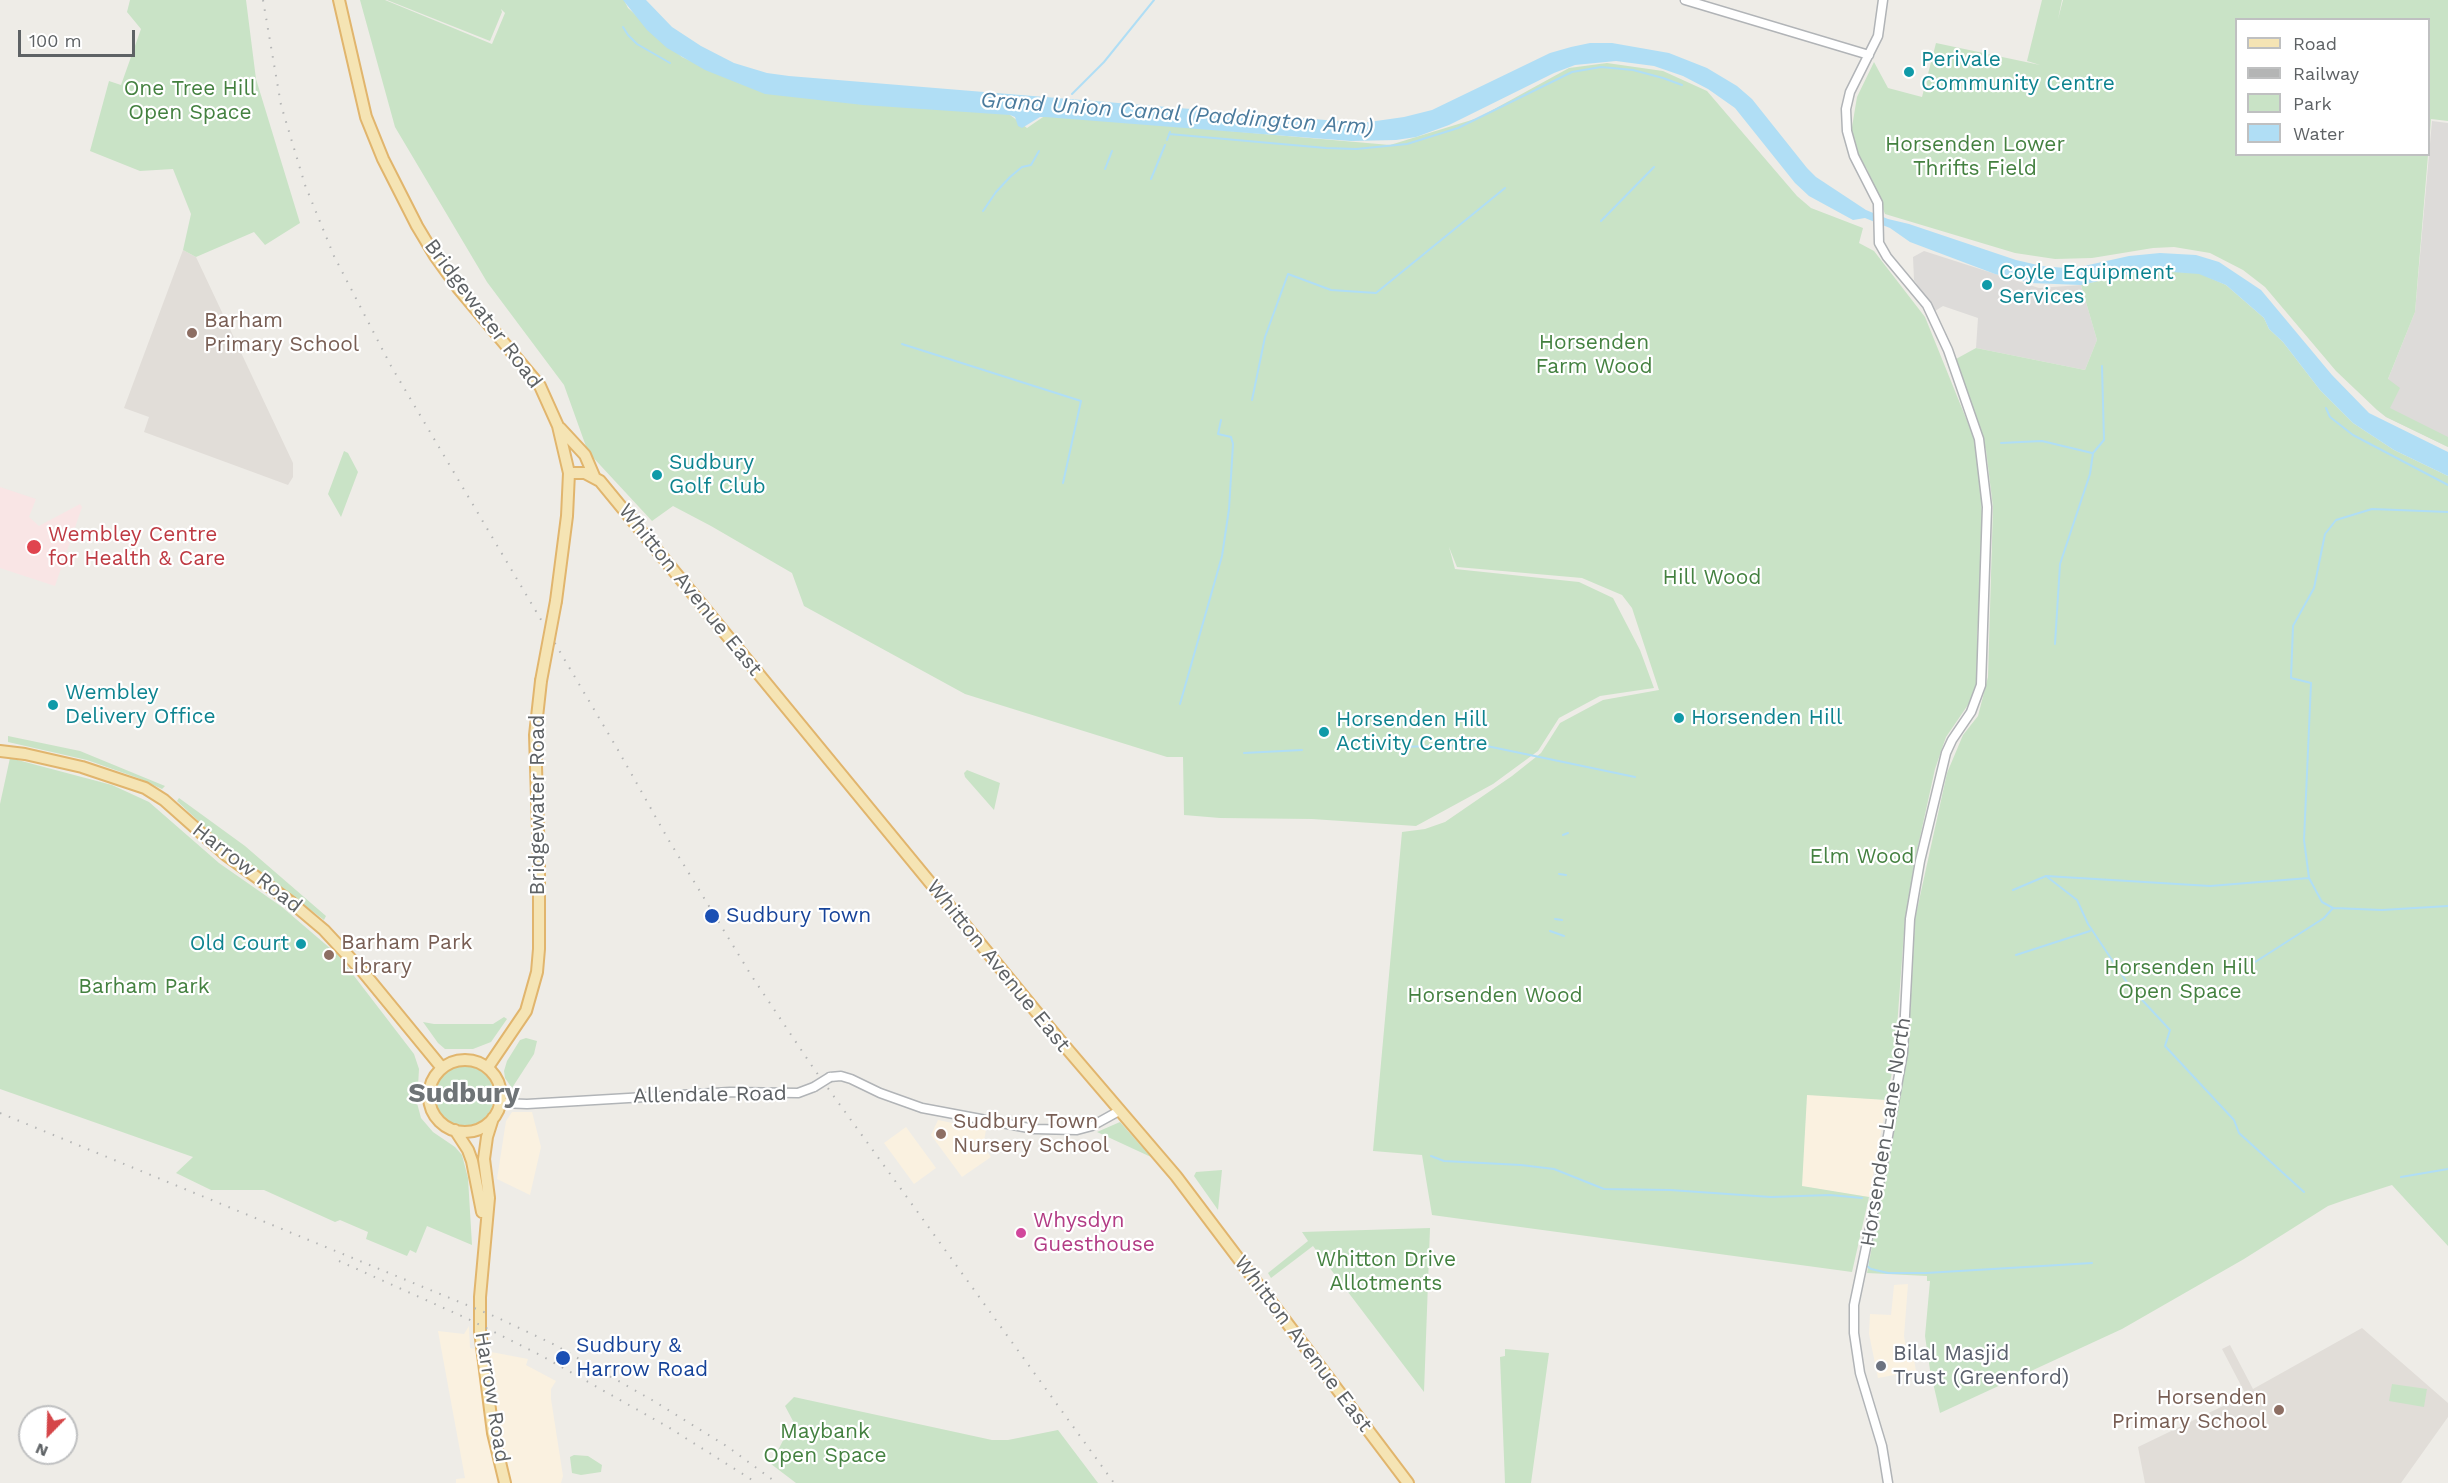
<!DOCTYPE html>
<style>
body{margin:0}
#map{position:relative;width:2448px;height:1483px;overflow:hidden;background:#eeece7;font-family:"Work Sans",sans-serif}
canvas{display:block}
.legend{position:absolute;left:2235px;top:18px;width:195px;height:138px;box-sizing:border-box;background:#fff;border:2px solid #bfc0c1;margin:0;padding:8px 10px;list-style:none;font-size:18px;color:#5e6265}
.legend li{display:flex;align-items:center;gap:12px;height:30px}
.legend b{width:30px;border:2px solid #bfc0c1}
.north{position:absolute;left:18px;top:1405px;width:60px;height:60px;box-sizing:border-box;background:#fff;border:2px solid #bfc0c1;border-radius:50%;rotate:203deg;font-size:16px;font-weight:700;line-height:24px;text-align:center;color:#5e6265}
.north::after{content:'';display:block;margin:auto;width:21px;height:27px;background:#d54649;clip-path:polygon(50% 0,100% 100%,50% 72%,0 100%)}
.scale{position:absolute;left:18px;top:30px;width:117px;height:27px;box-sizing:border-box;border:3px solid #5e6265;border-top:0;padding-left:8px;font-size:18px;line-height:21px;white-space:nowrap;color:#5e6265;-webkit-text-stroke:4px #fff;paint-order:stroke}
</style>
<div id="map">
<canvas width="2448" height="1483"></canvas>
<ul class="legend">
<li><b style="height:8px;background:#f5e4b4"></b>Road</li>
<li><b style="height:8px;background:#b4b5b5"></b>Railway</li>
<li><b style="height:16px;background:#c9e3c6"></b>Park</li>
<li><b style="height:16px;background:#b0def5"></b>Water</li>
</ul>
<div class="north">N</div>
<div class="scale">100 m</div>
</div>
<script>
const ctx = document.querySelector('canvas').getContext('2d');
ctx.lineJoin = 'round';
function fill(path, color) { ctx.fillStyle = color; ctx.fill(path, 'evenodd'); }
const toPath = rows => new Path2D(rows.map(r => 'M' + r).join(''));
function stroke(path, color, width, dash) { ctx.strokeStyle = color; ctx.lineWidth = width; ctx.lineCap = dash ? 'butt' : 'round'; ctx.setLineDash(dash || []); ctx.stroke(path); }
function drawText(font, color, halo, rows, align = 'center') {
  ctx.font = font + ' "Work Sans",sans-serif'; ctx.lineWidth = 4.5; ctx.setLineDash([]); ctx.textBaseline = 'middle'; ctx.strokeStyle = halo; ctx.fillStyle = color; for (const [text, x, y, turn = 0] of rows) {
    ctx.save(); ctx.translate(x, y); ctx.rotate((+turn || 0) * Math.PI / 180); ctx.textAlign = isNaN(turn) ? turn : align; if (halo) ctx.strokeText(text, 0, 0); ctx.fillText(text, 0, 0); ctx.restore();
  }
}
const commercial = toPath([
 [1807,1094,1887,1100,1869,1197,1801,1186],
 [512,1112,532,1112,541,1147,530,1195,497,1179,506,1121],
 [938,1120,986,1130,983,1146,991,1157,962,1177,931,1135],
 [906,1127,936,1168,914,1184,884,1143],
 [1908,1284,1904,1336,1908,1359,1910,1361,1914,1360,1916,1371,1878,1378,1869,1334,1870,1314,1891,1315,1894,1285],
 [469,1326,470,1348,528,1359,526,1365,556,1381,551,1389,551,1399,563,1476,561,1483,456,1483,456,1479,465,1478,438,1331,464,1334]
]);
const industrial = toPath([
 [2432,121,2448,123,2448,447,2386,417,2376,409,2415,312],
 [1924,251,2039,288,2081,285,2097,340,2085,370,1976,348,1978,318,1943,306,1935,311,1914,280,1913,257]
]);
const education = toPath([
 [183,250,196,257,293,463,293,477,288,485,144,432,149,417,124,408],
 [2362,1328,2448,1403,2448,1417,2401,1483,2145,1483,2138,1447,2246,1395,2222,1349,2230,1345,2253,1389]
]);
const medical = toPath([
 [0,487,36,499,29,517,39,526,80,504,82,507,55,586,0,568]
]);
const green = toPath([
 [130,0,246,0,256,79,300,223,265,245,254,232,196,257,183,250,191,214,173,169,140,171,90,151,109,81,121,85,141,29,127,12],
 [360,0,385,0,492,44,505,13,501,9,502,12,490,41,387,0,624,0,628,8,682,57,741,84,1005,111,1027,128,1046,115,1390,145,1478,118,1569,68,1607,63,1663,71,1707,91,1797,196,1811,208,1863,228,1859,243,1874,251,1925,317,1976,443,1981,492,1983,550,1977,638,1979,676,1972,699,1946,737,1935,769,1915,860,1905,919,1895,1054,1887,1100,1807,1095,1802,1186,1869,1197,1852,1272,1432,1215,1422,1155,1373,1151,1402,832,1425,829,1445,822,1512,776,1541,753,1560,723,1603,700,1659,690,1632,608,1622,595,1582,578,1457,567,1449,547,1455,569,1579,582,1613,598,1640,650,1654,688,1600,696,1559,718,1538,751,1493,784,1416,826,1312,819,1220,818,1184,815,1183,757,1167,757,965,694,804,606,792,573,711,526,673,506,652,521,588,452,564,385,487,282,395,127],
 [2042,0,2062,0,2058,19,2063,0,2448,0,2448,121,2431,119,2429,147,2428,20,2236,20,2236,154,2428,155,2415,312,2388,379,2400,388,2390,408,2448,437,2448,447,2386,417,2376,409,2336,371,2265,287,2243,270,2210,253,2174,247,2153,248,2092,258,2055,259,2015,253,1885,214,1867,169,1857,154,1851,133,1857,97,1874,62,1888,88,1922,97,1936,43,2040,65,2027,61],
 [2158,271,2199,273,2226,285,2264,318,2269,329,2283,342,2320,390,2353,423,2394,450,2448,476,2448,1246,2392,1185,2345,1200,2328,1206,2244,1259,2122,1329,1940,1413,1930,1370,1925,1336,1930,1281,1927,1281,1927,1276,1867,1273,1894,1130,1906,1054,1910,1013,1915,919,1947,773,1963,735,1978,716,1988,677,1993,507,1986,450,1956,359,1976,348,2085,370,2097,340,2081,285,2138,272],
 [344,451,348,453,358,472,341,517,328,494],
 [8,736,80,751,165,786,162,789,138,778,87,760,8,742],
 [10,758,112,785,149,802,219,863,282,907,338,955,414,1054,419,1069,417,1103,421,1118,433,1132,455,1147,462,1155,468,1178,472,1245,427,1226,416,1253,410,1250,407,1256,366,1239,368,1232,340,1220,335,1222,264,1190,211,1190,176,1173,193,1157,0,1089,0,804],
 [967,770,1000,783,994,810,965,777,964,773],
 [179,798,245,846,326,916,324,920,223,844,177,801],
 [504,1017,507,1019,491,1042,473,1049,445,1049,438,1043,423,1022,434,1024,493,1024],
 [526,1038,537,1041,534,1054,512,1088,505,1078,504,1071,507,1061,520,1040],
 '434 1096a30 30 0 1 1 60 0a30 30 0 1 1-60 0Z',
 [1120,1122,1151,1157,1097,1132],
 [1222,1170,1218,1210,1194,1176,1196,1172],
 [1430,1228,1424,1392,1313,1246,1271,1278,1268,1273,1308,1241,1302,1232],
 [1505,1349,1549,1353,1531,1483,1505,1483,1500,1357,1505,1356],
 [2392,1384,2427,1389,2424,1407,2389,1401],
 [794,1397,992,1440,1008,1440,1058,1430,1098,1483,796,1483,771,1464,793,1421,785,1406],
 [574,1455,588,1456,602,1465,601,1472,581,1475,572,1473,570,1457]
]);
const water = toPath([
 [623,0,646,0,672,27,701,46,734,63,767,73,789,76,1362,123,1404,117,1432,110,1550,53,1571,47,1590,43,1612,43,1669,53,1707,68,1737,86,1752,99,1807,168,1816,177,1866,210,1888,219,1909,224,2016,260,2042,266,2065,268,2084,266,2129,256,2160,253,2196,255,2219,262,2261,290,2332,375,2369,413,2448,452,2448,476,2394,450,2353,423,2320,390,2283,342,2269,329,2264,318,2226,285,2199,274,2158,271,2138,272,2081,285,2030,283,1995,274,1910,242,1890,228,1865,218,1853,220,1809,196,1795,183,1735,108,1708,89,1683,76,1654,66,1616,61,1575,65,1554,73,1449,125,1416,137,1396,140,1351,141,1045,117,1040,117,1022,128,1018,126,1015,117,1010,115,863,105,765,94,705,70,667,48,647,30]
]);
const stream = toPath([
 [623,27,628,35,637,44,670,63],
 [1072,94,1104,62,1154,0],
 [1169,134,1326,148,1356,149,1407,144,1458,128,1572,72,1601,67,1633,70,1663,78,1682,85],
 [1167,140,1170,132],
 [1105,169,1112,151],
 [1151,179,1165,145],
 [983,211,996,192,1010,177,1022,167,1031,165,1039,151],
 [1601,221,1654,167],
 [902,344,1081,401,1063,483],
 [1252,400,1265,337,1288,274,1331,290,1376,293,1505,188],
 [2326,408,2330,417,2353,435,2448,485],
 [2001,443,2042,441,2092,453],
 [2055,644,2060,564,2090,474,2093,453,2104,440,2102,366],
 [1180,704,1222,556,1229,509,1233,444,1231,437,1218,434,1221,420],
 [1348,748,1482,745,1635,777],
 [1244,753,1302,750],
 [1563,835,1568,833],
 [1559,874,1566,875],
 [2046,876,2077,900,2088,924,2130,987,2170,1030,2165,1046,2234,1120,2239,1133,2304,1192],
 [2013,890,2046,876,2210,886,2309,878],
 [2333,908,2322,902,2309,878,2304,840,2311,683,2291,678,2293,626,2314,588,2325,534,2336,520,2372,509,2448,512],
 [1555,919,1562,920],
 [1550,931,1564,936],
 [2016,955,2090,931],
 [2252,964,2324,918,2333,908,2382,910,2448,906],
 [1431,1156,1444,1161,1521,1165,1554,1169,1604,1189,1670,1190,1771,1197,1830,1195,1862,1198],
 [2401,1177,2448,1169],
 [1868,1259,1867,1266,1871,1269,1888,1273,1926,1273,2092,1263]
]);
const tertiary = toPath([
 [1685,0,1869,55],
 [1883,0,1878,36,1850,92,1846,109,1847,131,1854,156,1878,203,1879,243,1887,257,1927,305,1948,350,1979,439,1987,507,1981,685,1971,712,1952,740,1946,753,1920,861,1910,919,1903,1053,1880,1180,1854,1305,1854,1333,1860,1373,1882,1446,1888,1483],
 [830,1077,841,1076,851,1079,880,1093,922,1108,1034,1129,1077,1130,1092,1126,1119,1111],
 [501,1103,527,1104,730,1092,798,1093,814,1087]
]);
const primary = toPath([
 [339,0,366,117,383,159,417,226,435,256,458,288,540,386,558,426,569,473,567,516,556,601],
 [560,428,585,455,594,476],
 [569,473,585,473,600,481,1057,1037,1176,1176,1408,1483],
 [0,751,25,754,82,767,145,788,164,800,226,855,292,903,324,930,364,973,442,1068],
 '429 1096a36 36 0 1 1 72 0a36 36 0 1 1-72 0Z',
 [488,1067,526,1011,537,972,539,949,539,861,535,735,541,681],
 [493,1118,487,1137,484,1159,489,1198,480,1297,480,1331,493,1433,505,1483],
 [455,1130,468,1150,472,1161,482,1212]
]);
const rail = toPath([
 [263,0,281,105,305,185,334,256,391,366,618,750,668,839,751,975,814,1069,1114,1483],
 [0,1113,496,1317,553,1344,652,1400,728,1447,777,1483],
 [339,1261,466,1318,542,1356,668,1427,757,1483]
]);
const tertiaryBridge = toPath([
 [814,1087,830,1077]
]);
const primaryBridge = toPath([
 [541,681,556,601]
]);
const markers = [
 [1909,72,6,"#0f9aa8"],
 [1987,285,6,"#0f9aa8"],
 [192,333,6,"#8d6e63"],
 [657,475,6,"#0f9aa8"],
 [34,547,8,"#e0444e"],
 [53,705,6,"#0f9aa8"],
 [1679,718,6,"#0f9aa8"],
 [1324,732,6,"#0f9aa8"],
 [712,916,8,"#1a4fb4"],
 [301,944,6,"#0f9aa8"],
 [329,955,6,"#8d6e63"],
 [941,1134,6,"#8d6e63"],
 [1021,1233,6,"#d1479c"],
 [563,1358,8,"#1a4fb4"],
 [1881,1366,6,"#6b7280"],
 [2279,1410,6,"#8d6e63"]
];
const cultureNames = [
 ["Perivale",1921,60],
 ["Community Centre",1921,84],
 ["Coyle Equipment",1999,273],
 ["Services",1999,297],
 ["Sudbury",669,463],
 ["Golf Club",669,487],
 ["Wembley",65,693],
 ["Delivery Office",65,717],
 ["Horsenden Hill",1691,718],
 ["Horsenden Hill",1336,720],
 ["Activity Centre",1336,744],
 ["Old Court",289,944,"right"]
];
const parkNames = [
 ["One Tree Hill",190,89],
 ["Open Space",190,113],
 ["Horsenden Lower",1975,145],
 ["Thrifts Field",1975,169],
 ["Horsenden",1594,343],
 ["Farm Wood",1594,367],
 ["Hill Wood",1712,578],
 ["Elm Wood",1862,857],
 ["Horsenden Hill",2180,968],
 ["Open Space",2180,992],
 ["Barham Park",144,987],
 ["Horsenden Wood",1495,996],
 ["Whitton Drive",1386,1260],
 ["Allotments",1386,1284],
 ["Maybank",825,1432],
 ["Open Space",825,1456]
];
const streetNames = [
 ["Bridgewater Road",483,314,53],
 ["Whitton Avenue East",690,590,51],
 ["Bridgewater Road",538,805,-90],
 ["Harrow Road",247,868,38],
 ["Whitton Avenue East",998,966,51],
 ["Allendale Road",710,1095,-1],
 ["Horsenden Lane North",1886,1132,-81],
 ["Whitton Avenue East",1303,1344,53],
 ["Harrow Road",492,1397,81]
];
const educationNames = [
 ["Barham",204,321],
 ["Primary School",204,345],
 ["Barham Park",341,943],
 ["Library",341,967],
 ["Sudbury Town",953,1122],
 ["Nursery School",953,1146],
 ["Horsenden",2267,1398,"right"],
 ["Primary School",2267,1422,"right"]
];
const healthNames = [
 ["Wembley Centre",48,535],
 ["for Health & Care",48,559]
];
const transitNames = [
 ["Sudbury Town",726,916],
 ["Sudbury &",576,1346],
 ["Harrow Road",576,1370]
];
const hotelNames = [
 ["Whysdyn",1033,1221],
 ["Guesthouse",1033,1245]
];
const worshipNames = [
 ["Bilal Masjid",1893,1354],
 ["Trust (Greenford)",1893,1378]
];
const waterNames = [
 ["Grand Union Canal (Paddington Arm)",1177,114,4]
];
const districtNames = [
 ["Sudbury",464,1094]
];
fill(commercial, '#faf1e0');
fill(industrial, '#dddbd9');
fill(education, '#e1ddd8');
fill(medical, '#f9e5e5');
fill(green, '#c9e3c6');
fill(water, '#b0def5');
stroke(stream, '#b0def5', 2);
stroke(tertiary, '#b1b4b7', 11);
stroke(primary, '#e1b56d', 14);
stroke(tertiary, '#fff', 8);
stroke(primary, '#f5e4b4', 10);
stroke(rail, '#b4b5b5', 2, [1.5, 8]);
stroke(tertiaryBridge, '#b1b4b7', 11, []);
stroke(primaryBridge, '#e1b56d', 14, []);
stroke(tertiaryBridge, '#fff', 8);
stroke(primaryBridge, '#f5e4b4', 10);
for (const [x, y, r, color] of markers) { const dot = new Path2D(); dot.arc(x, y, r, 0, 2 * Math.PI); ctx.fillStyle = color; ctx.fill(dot); stroke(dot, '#fff', 2); }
drawText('21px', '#0d838f', '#fff', cultureNames, 'left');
drawText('21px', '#448140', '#fff', parkNames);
drawText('21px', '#5e6265', '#fff', streetNames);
drawText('21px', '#785e54', '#fff', educationNames, 'left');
drawText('21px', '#be3a42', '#fff', healthNames, 'left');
drawText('21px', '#164399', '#fff', transitNames, 'left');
drawText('21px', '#b23c85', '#fff', hotelNames, 'left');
drawText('21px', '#5b616d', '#fff', worshipNames, 'left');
drawText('italic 22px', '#4b7b9d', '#fff', waterNames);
drawText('bold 27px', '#6f7477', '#fff', districtNames);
</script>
